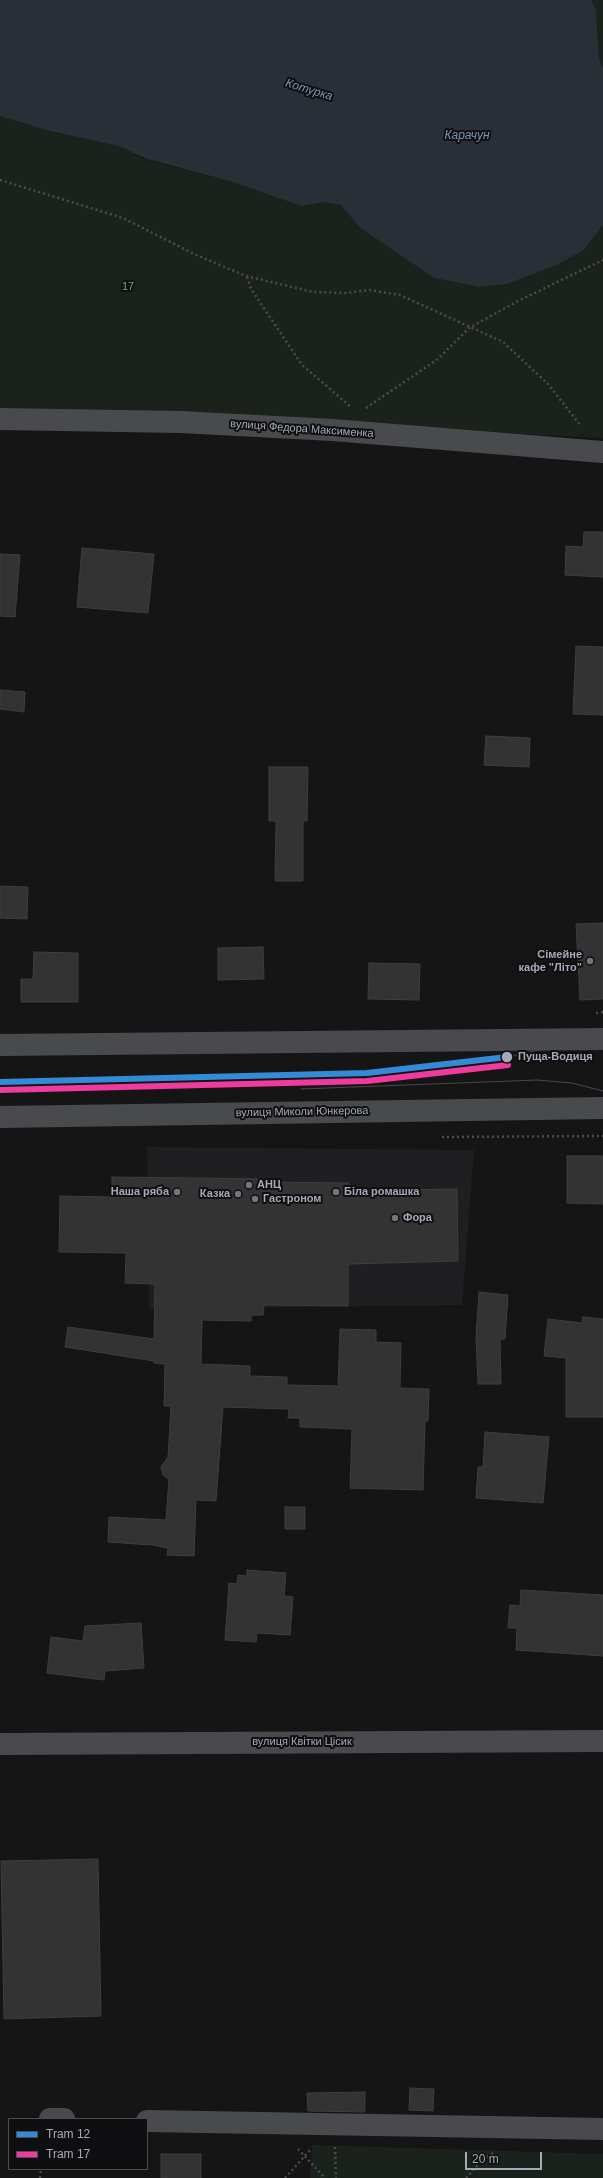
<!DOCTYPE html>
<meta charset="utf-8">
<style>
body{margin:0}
#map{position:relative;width:603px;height:2178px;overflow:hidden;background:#151515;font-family:Arial,sans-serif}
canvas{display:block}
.legend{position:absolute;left:8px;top:2118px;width:140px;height:52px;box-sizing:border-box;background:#0f0f11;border:1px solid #4b4d53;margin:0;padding:5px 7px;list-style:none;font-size:12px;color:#a5aab7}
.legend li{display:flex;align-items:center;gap:8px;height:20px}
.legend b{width:20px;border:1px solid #4b4d53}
.scale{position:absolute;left:465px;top:2152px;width:77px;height:18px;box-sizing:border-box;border:2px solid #a5aab7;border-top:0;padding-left:5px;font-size:12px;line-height:14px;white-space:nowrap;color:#a5aab7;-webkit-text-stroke:3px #0f0f11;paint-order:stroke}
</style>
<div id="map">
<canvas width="603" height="2178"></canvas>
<ul class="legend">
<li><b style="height:5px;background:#338bd7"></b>Tram 12</li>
<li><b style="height:5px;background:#f13a9d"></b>Tram 17</li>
</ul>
<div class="scale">20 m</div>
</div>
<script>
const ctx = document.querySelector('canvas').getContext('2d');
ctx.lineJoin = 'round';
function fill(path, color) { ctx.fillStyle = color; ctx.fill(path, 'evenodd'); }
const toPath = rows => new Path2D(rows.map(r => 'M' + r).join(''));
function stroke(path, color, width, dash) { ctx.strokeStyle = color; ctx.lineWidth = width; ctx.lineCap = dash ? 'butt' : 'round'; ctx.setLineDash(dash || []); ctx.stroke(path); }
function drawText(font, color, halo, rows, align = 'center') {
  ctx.font = font + ' Arial,sans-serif'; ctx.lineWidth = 4; ctx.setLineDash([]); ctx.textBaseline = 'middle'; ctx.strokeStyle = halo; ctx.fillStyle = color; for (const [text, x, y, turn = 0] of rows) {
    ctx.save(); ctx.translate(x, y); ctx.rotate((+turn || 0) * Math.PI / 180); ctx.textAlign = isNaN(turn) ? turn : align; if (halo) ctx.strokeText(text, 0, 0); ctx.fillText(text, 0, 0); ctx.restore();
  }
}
const built = toPath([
 [147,1147,474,1150,462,1305,149,1309]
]);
const green = toPath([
 [591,0,603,0,603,68,599,58,596,10],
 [0,116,46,130,118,146,147,160,233,182,301,206,324,202,341,205,359,227,434,278,480,287,507,284,584,250,603,225,603,438,0,409],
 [312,2145,603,2154,603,2178,310,2178]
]);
const water = toPath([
 [0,0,591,0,596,10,599,58,603,68,603,225,584,250,556,265,507,284,480,287,434,278,359,227,341,205,324,202,301,206,233,182,147,159,118,146,46,130,0,116]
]);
const building = toPath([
 [584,532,603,532,603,577,565,575,566,546,583,547,584,532],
 [82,548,154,554,148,613,77,607,82,548],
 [0,554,20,555,15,617,0,616,0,554],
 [576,646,603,647,603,715,573,714,576,646],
 [0,690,25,692,24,712,0,709,0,690],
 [486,736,530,738,529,767,484,765,486,736],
 [269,767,308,767,307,821,303,821,303,881,275,881,276,821,269,821,269,767],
 [0,886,28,887,27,919,0,918,0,886],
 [603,923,603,999,580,1000,576,924,603,923],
 [263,947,264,979,218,980,218,948,263,947],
 [34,952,78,953,78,1002,21,1002,21,979,33,979,34,952],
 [369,963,420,964,419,1000,368,999,369,963],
 [567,1156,603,1156,603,1204,567,1203,567,1156],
 [112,1177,267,1179,267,1182,349,1183,349,1191,457,1189,458,1261,348,1264,348,1306,264,1305,263,1315,251,1315,251,1321,202,1320,201,1364,250,1366,250,1376,287,1377,287,1385,338,1386,340,1329,376,1330,376,1342,401,1343,400,1388,429,1389,428,1421,425,1421,423,1490,350,1488,352,1429,300,1427,300,1418,288,1418,289,1409,223,1407,216,1501,196,1500,194,1556,167,1555,168,1548,152,1545,108,1542,109,1517,166,1520,169,1479,163,1475,161,1467,168,1457,171,1406,164,1406,165,1364,154,1363,154,1361,65,1347,68,1327,154,1339,155,1284,125,1283,126,1253,59,1252,60,1196,112,1197,112,1177],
 [479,1292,508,1295,505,1339,500,1339,501,1384,478,1384,476,1337,479,1292],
 [583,1317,603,1319,603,1417,566,1417,566,1358,544,1356,548,1319,582,1323,583,1317],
 [485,1432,549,1437,543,1503,476,1498,478,1467,483,1467,485,1432],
 [285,1507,305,1507,305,1529,285,1529,285,1507],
 [247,1570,286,1573,284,1596,293,1597,290,1635,257,1633,256,1642,225,1640,229,1583,237,1584,238,1575,247,1576,247,1570],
 [521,1590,603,1595,603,1656,516,1650,517,1628,508,1628,510,1605,520,1606,521,1590],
 [141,1623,144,1668,105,1671,104,1680,47,1673,51,1637,83,1641,85,1626,141,1623],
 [98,1859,101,2016,4,2019,1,1861,98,1859],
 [410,2088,434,2089,433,2111,409,2110,410,2088],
 [365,2092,365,2112,308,2111,307,2093,365,2092],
 [161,2154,201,2154,201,2178,161,2178,161,2154]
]);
const path = toPath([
 [0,180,123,218,194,254,246,276,313,292,347,293,369,290,400,295,503,342,548,384,581,426],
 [247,277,251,289,302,365,351,407],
 [366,408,438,359,469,328,518,301,603,260],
 [596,1013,603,1012],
 [442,1137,603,1136],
 [335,2147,336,2178],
 [298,2149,325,2178],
 [40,2178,41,2169],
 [285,2178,311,2149],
 [466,2178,483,2159,495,2152]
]);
const minor = toPath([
 [0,419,180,422,333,430,603,452],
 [0,1045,603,1039],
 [0,1117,603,1108],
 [0,1744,603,1741],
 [50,2119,64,2119],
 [147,2121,603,2129]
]);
const tram = toPath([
 [507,1057,603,1036],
 [301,1089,537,1080,572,1083,603,1091]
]);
const tram1 = toPath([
 [0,1082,367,1073,507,1057]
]);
const tram2 = toPath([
 [0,1090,367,1081,508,1065]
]);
const markers = [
 [590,961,4,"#73767e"],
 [507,1057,6,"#a5aab7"],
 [249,1185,4,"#73767e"],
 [177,1192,4,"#73767e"],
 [336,1192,4,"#73767e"],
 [238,1194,4,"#73767e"],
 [255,1199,4,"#73767e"],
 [395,1218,4,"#73767e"]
];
const parkNames = [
 ["17",128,287]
];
const streetNames = [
 ["вулиця Федора Максименка",302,429,4],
 ["вулиця Миколи Юнкерова",302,1112,-1],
 ["вулиця Квітки Цісик",302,1742]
];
const poiNames = [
 ["Сімейне",582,955,"right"],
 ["кафе \"Літо\"",582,968,"right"],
 ["АНЦ",257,1185],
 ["Наша ряба",169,1192,"right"],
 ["Біла ромашка",344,1192],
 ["Казка",230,1194,"right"],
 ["Гастроном",263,1199],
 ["Фора",403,1218]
];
const stopNames = [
 ["Пуща-Водиця",518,1057]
];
const waterNames = [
 ["Котурка",309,90,17],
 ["Карачун",467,136]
];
fill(built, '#1f1f21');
fill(green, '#1b221c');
fill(water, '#282f37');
fill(building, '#333334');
stroke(building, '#3d3e41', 1);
stroke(path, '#4b4c50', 2.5, [2, 3]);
stroke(minor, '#494a4e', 22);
stroke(tram, '#494a4d', 1);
stroke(tram1, '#338bd7', 6);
stroke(tram2, '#f13a9d', 6);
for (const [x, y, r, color] of markers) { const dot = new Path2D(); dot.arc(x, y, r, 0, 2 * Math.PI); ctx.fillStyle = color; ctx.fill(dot); stroke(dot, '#0f0f11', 1.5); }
drawText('11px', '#7ba37f', '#0f0f11', parkNames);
drawText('11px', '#a5aab7', '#0f0f11', streetNames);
drawText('bold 11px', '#a5aab7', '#0f0f11', poiNames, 'left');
drawText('bold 11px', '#a5aab7', '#0f0f11', stopNames, 'left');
drawText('italic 12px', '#7b97b3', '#0f0f11', waterNames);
</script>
